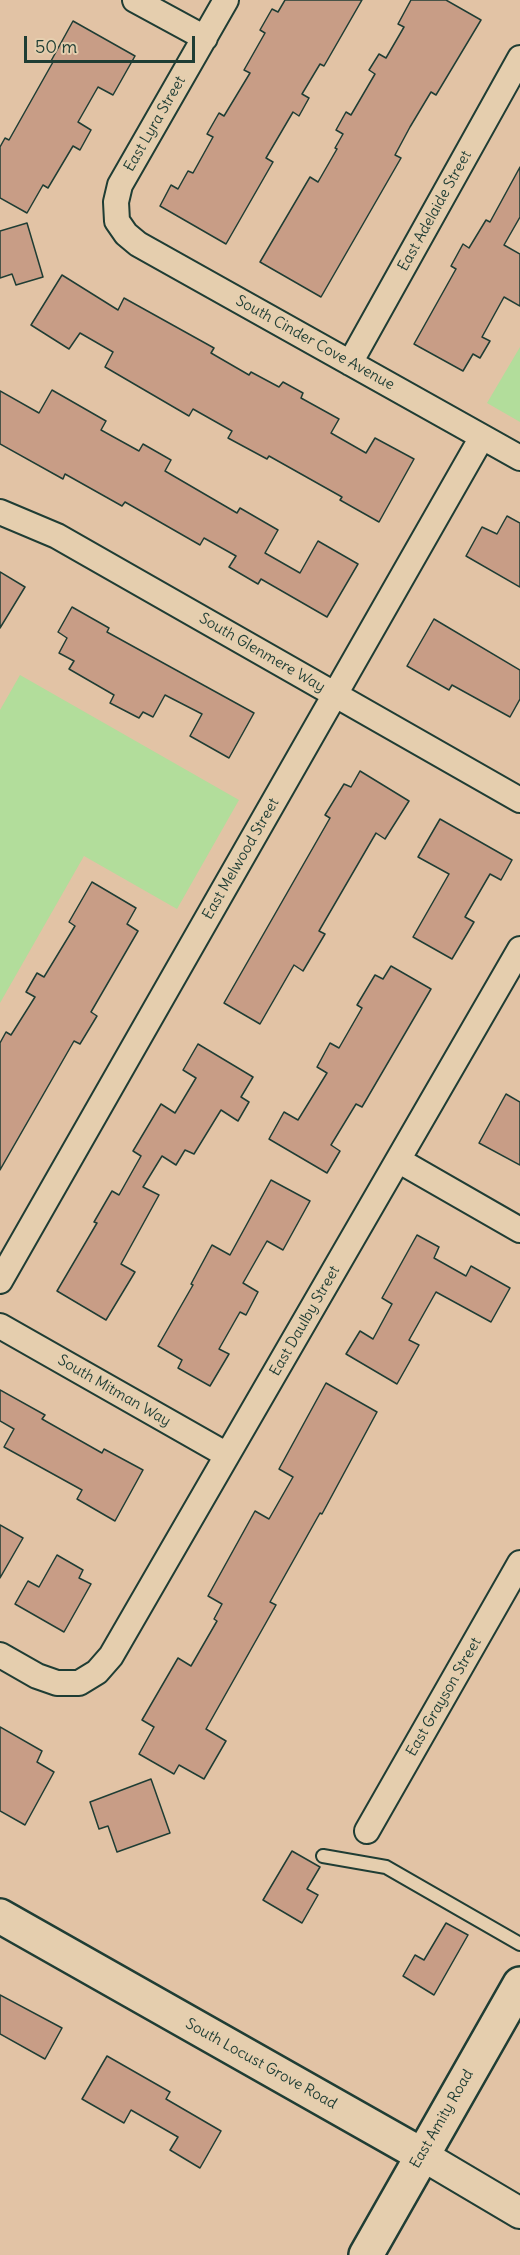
<!DOCTYPE html>
<style>
body{margin:0}
#map{position:relative;width:520px;height:2255px;overflow:hidden;background:#e2c3a5;font-family:Delius,sans-serif}
canvas{display:block}
.scale{position:absolute;left:24px;top:36px;width:171px;height:27px;box-sizing:border-box;border:3px solid #1f3d34;border-top:0;padding-left:8px;font-size:18px;line-height:21px;white-space:nowrap;color:#1f3d34;-webkit-text-stroke:4px #e5ceae;paint-order:stroke}
</style>
<div id="map">
<canvas width="520" height="2255"></canvas>
<div class="scale">50 m</div>
</div>
<script>
const ctx = document.querySelector('canvas').getContext('2d');
ctx.lineJoin = 'round';
function fill(path, color) { ctx.fillStyle = color; ctx.fill(path, 'evenodd'); }
const toPath = rows => new Path2D(rows.map(r => 'M' + r).join(''));
function stroke(path, color, width, dash) { ctx.strokeStyle = color; ctx.lineWidth = width; ctx.lineCap = dash ? 'butt' : 'round'; ctx.setLineDash(dash || []); ctx.stroke(path); }
function drawText(font, color, halo, rows, align = 'center') {
  ctx.font = font + ' Delius,sans-serif'; ctx.lineWidth = 4.5; ctx.setLineDash([]); ctx.textBaseline = 'middle'; ctx.strokeStyle = halo; ctx.fillStyle = color; for (const [text, x, y, turn = 0] of rows) {
    ctx.save(); ctx.translate(x, y); ctx.rotate((+turn || 0) * Math.PI / 180); ctx.textAlign = isNaN(turn) ? turn : align; if (halo) ctx.strokeText(text, 0, 0); ctx.fillText(text, 0, 0); ctx.restore();
  }
}
const green = toPath([
 [520,347,520,422,487,403],
 [20,675,239,800,177,909,84,856,0,1003,0,710]
]);
const building = toPath([
 [285,0,362,0,324,66,320,64,302,94,309,98,299,116,293,112,266,158,273,162,226,244,160,206,171,185,178,189,188,171,193,173,213,137,207,134,219,113,224,116,250,73,244,70,265,33,260,30,272,9,278,12,285,0],
 [411,0,446,0,481,20,436,95,431,92,410,127,395,155,401,158,321,297,260,262,310,177,318,182,337,149,335,148,343,134,336,130,346,112,351,115,375,74,369,70,379,54,386,58,404,27,398,24,411,0],
 [73,21,135,56,113,95,98,87,78,122,91,130,80,150,73,146,48,188,43,185,27,213,0,198,0,147,5,138,9,140,53,62,51,61,73,21],
 [520,167,520,217,504,245,520,254,520,306,504,297,482,337,490,341,480,358,473,354,463,371,414,344,456,269,451,266,463,244,469,248,486,220,490,222,520,167],
 [27,223,43,277,16,285,12,274,0,278,0,231,27,223],
 [62,275,118,310,124,298,214,348,211,353,249,375,251,372,279,387,283,382,303,393,301,398,339,419,331,433,366,453,375,438,414,459,379,522,340,500,342,497,269,456,267,459,228,438,232,431,193,409,189,416,105,367,113,352,80,333,69,349,31,325,62,275],
 [52,390,106,421,101,430,139,451,143,444,171,460,165,471,237,513,240,508,278,530,265,553,300,573,318,541,358,564,327,617,261,579,258,584,229,567,236,556,204,538,200,545,125,502,122,506,65,474,63,479,0,444,0,391,39,413,52,390],
 [507,516,520,523,520,587,466,556,482,527,497,534,507,516],
 [0,572,25,587,0,628,0,572],
 [72,607,109,628,107,632,254,713,229,758,190,736,202,714,165,695,153,717,143,712,139,718,110,703,114,695,69,669,74,661,59,653,67,638,58,632,72,607],
 [434,619,520,670,520,699,510,717,452,685,449,690,407,666,434,619],
 [360,771,409,801,385,839,376,833,319,931,325,934,303,971,294,965,260,1024,224,1003,330,818,325,815,344,784,351,787,360,771],
 [440,819,512,860,501,880,490,874,465,917,474,922,452,959,413,937,449,874,418,857,440,819],
 [92,882,136,908,127,924,138,931,91,1012,97,1016,80,1044,74,1041,0,1170,0,1043,6,1032,11,1035,35,997,26,992,37,973,44,977,75,926,69,922,92,882],
 [391,966,431,989,362,1107,356,1104,331,1145,340,1151,327,1173,269,1139,284,1112,298,1120,327,1073,317,1067,330,1043,339,1048,362,1008,357,1005,375,975,383,979,391,966],
 [198,1044,253,1077,241,1097,249,1102,238,1121,221,1110,194,1154,185,1150,176,1165,162,1156,143,1187,159,1195,121,1264,135,1272,106,1320,57,1291,97,1223,94,1222,112,1191,119,1195,141,1156,133,1151,161,1104,175,1113,196,1078,183,1070,198,1044],
 [506,1094,520,1102,520,1165,479,1143,506,1094],
 [271,1180,310,1201,283,1250,267,1241,243,1283,258,1292,246,1315,240,1312,219,1349,229,1354,210,1386,178,1368,182,1360,158,1346,193,1285,191,1284,212,1245,230,1255,271,1180],
 [417,1235,439,1247,434,1258,466,1276,471,1266,510,1288,491,1322,436,1292,409,1340,419,1345,397,1384,346,1354,360,1331,373,1339,392,1304,382,1298,417,1235],
 [326,1383,377,1412,322,1514,320,1513,270,1602,276,1605,206,1729,226,1741,204,1779,179,1765,174,1774,139,1754,154,1727,142,1720,178,1658,191,1666,217,1621,214,1619,222,1604,208,1596,255,1511,269,1519,293,1477,279,1469,326,1383],
 [0,1390,45,1415,42,1419,102,1453,104,1449,143,1470,115,1521,77,1499,82,1490,4,1447,14,1429,0,1421,0,1390],
 [0,1525,23,1538,0,1578,0,1525],
 [57,1555,83,1570,79,1578,91,1584,64,1632,15,1604,28,1581,39,1587,57,1555],
 [0,1727,42,1751,37,1762,54,1772,25,1825,0,1811,0,1727],
 [151,1779,170,1833,117,1852,108,1826,99,1829,90,1802,151,1779],
 [292,1851,320,1867,307,1889,318,1895,302,1923,263,1900,292,1851],
 [446,1923,468,1935,434,1995,403,1976,415,1955,424,1960,446,1923],
 [0,1995,62,2028,45,2059,0,2034,0,1995],
 [107,2056,170,2092,166,2099,221,2131,200,2168,170,2150,178,2137,131,2110,124,2123,82,2099,107,2056]
]);
const service = toPath([
 [323,1856,386,1867,520,1944]
]);
const minor = toPath([
 [135,0,205,38],
 [226,0,120,185,116,202,117,221,126,234,138,244,520,458],
 [350,363,520,58],
 [0,512,57,536,520,800],
 [398,1160,520,1230],
 [0,1281,482,437],
 [0,1326,227,1455],
 [0,1655,37,1676,57,1683,79,1683,97,1672,111,1656,520,949],
 [367,1831,520,1563]
]);
const tertiary = toPath([
 [422,2155,520,2213]
]);
const secondary = toPath([
 [0,1916,422,2155],
 [366,2255,520,1984]
]);
const streetNames = [
 ["East Lyra Street",155,124,-60],
 ["East Adelaide Street",435,211,-61],
 ["South Cinder Cove Avenue",315,343,29],
 ["South Glenmere Way",262,653,30],
 ["East Melwood Street",241,859,-60],
 ["East Daulby Street",305,1321,-60],
 ["South Mitman Way",114,1391,30],
 ["East Grayson Street",444,1697,-60],
 ["South Locust Grove Road",261,2064,29],
 ["East Amity Road",442,2119,-60]
];
fill(green, '#b2dd9b');
fill(building, '#c89d86');
stroke(building, '#1f3d34', 1.5);
stroke(service, '#1f3d34', 16);
stroke(minor, '#1f3d34', 28);
stroke(tertiary, '#1f3d34', 34);
stroke(secondary, '#1f3d34', 38);
stroke(service, '#e5ceae', 12);
stroke(minor, '#e5ceae', 24);
stroke(tertiary, '#e5ceae', 30);
stroke(secondary, '#e5ceae', 33);
drawText('15px', '#1f3d34', '#e5ceae', streetNames);
</script>
